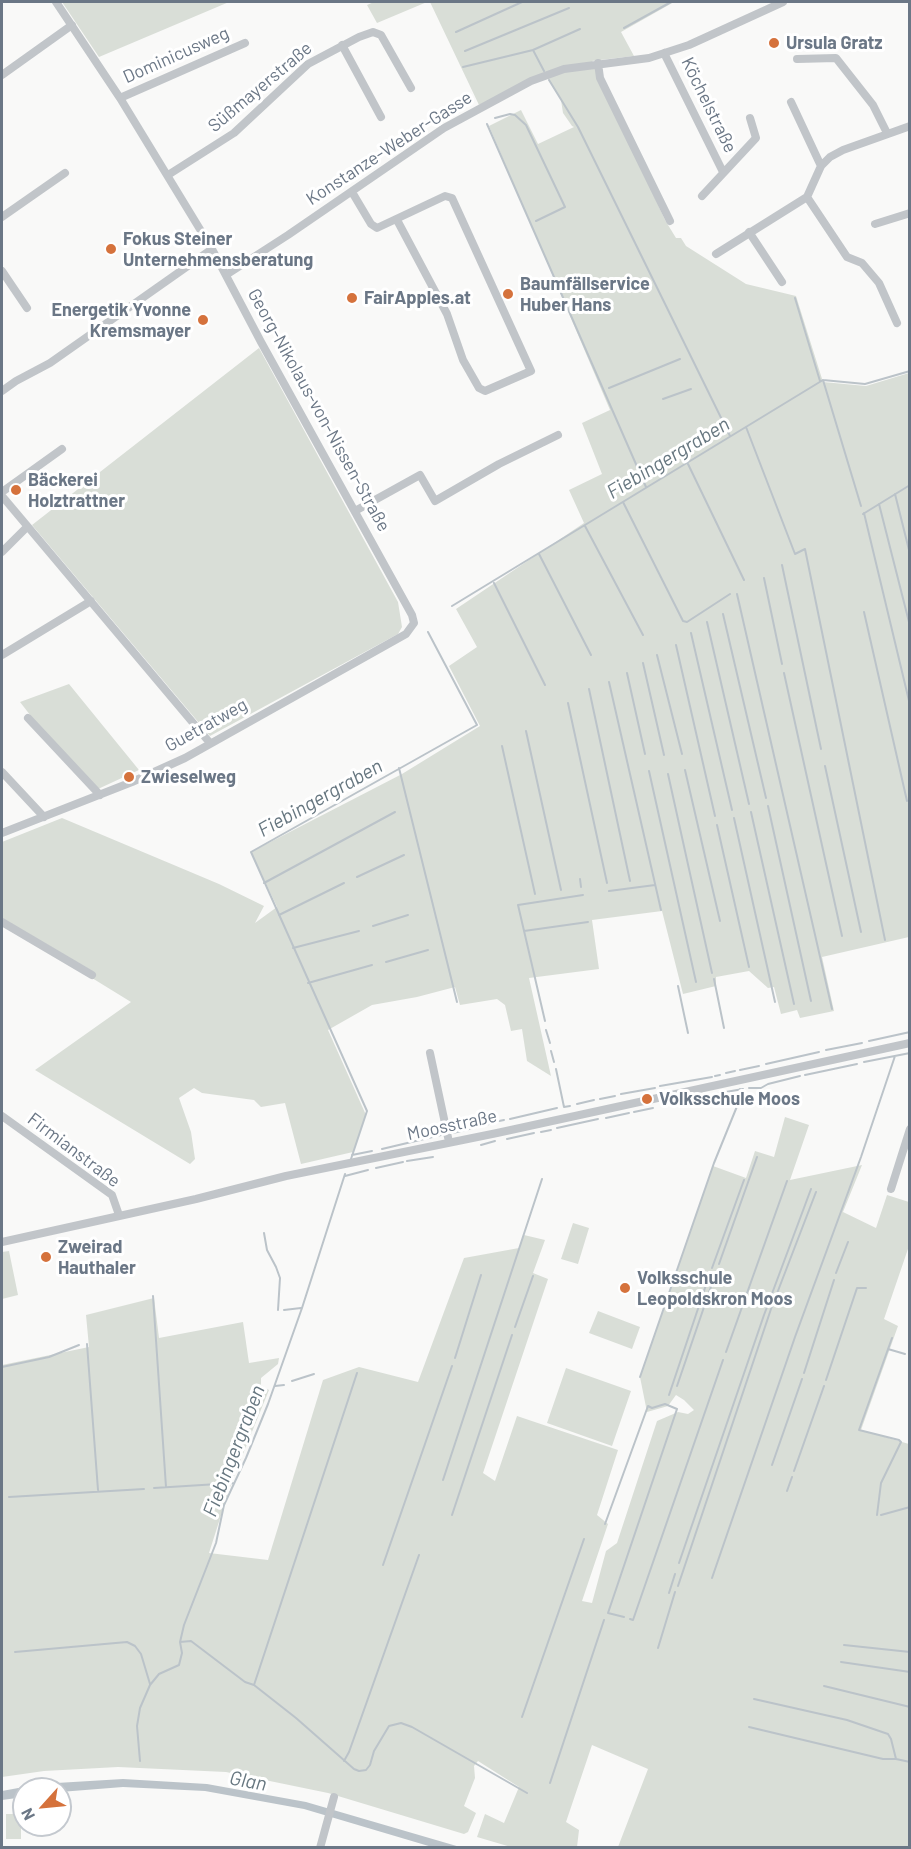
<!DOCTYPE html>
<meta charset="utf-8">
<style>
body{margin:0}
#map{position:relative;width:911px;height:1849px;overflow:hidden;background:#f9f9f8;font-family:Barlow,sans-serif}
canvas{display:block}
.frame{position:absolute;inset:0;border:3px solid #6b7786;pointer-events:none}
.north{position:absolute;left:12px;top:1777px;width:60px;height:60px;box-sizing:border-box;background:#fff;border:2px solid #c4c9cf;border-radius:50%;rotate:243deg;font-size:16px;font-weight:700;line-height:24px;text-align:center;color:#6b7786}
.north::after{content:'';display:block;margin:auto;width:21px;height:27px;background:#d5723c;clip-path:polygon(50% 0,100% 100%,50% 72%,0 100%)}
</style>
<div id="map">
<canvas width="911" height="1849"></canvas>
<div class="frame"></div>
<div class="north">N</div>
</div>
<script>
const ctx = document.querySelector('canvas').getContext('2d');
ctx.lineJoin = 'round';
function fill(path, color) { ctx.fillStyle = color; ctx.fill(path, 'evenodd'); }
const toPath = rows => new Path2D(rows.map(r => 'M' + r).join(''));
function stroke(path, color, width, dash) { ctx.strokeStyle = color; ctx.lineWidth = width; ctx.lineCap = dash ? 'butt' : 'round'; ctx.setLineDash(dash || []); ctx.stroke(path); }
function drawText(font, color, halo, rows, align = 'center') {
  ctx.font = font + ' Barlow,sans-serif'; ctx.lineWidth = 6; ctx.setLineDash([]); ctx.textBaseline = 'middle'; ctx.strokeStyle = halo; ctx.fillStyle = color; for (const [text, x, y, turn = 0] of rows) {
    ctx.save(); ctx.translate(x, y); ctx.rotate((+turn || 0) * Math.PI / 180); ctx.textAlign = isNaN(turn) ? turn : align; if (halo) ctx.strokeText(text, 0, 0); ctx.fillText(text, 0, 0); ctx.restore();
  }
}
const green = toPath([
 [62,2,229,2,99,57],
 [374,2,427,2,377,23,367,5],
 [430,2,674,2,621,32,634,56,592,61,665,220,676,238,681,238,686,246,746,284,796,296,823,382,866,386,909,373,909,937,822,957,834,1011,800,1018,797,1010,781,1014,774,987,768,988,749,971,716,977,716,986,683,994,662,911,592,920,599,969,529,978,551,1076,527,1061,522,1029,511,1031,505,1005,497,999,460,1005,455,987,417,997,372,1005,328,1030,366,1115,353,1152,301,1164,285,1103,261,1107,254,1100,202,1093,194,1088,179,1098,191,1132,195,1159,190,1164,35,1070,131,1002,92,978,94,972,2,918,2,842,62,818,219,884,264,906,255,923,277,907,251,852,402,774,480,726,449,666,477,647,456,609,584,523,569,490,602,474,582,423,610,410,489,126,521,110,538,144,574,127,572,126,563,113,561,100,545,74,479,105],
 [259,348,398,602,402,627,398,634,210,736,32,525],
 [69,684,139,770,98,789,34,720,20,702],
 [785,1117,809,1125,790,1180,862,1165,843,1212,876,1228,887,1195,909,1202,909,1246,884,1319,898,1326,861,1430,909,1444,909,1847,618,1847,648,1769,592,1745,566,1822,579,1830,577,1847,511,1847,477,1837,485,1814,504,1823,519,1787,478,1761,474,1766,475,1778,464,1806,476,1813,468,1832,464,1834,328,1793,226,1772,118,1767,44,1771,2,1777,2,1365,89,1347,86,1315,154,1298,159,1338,243,1322,249,1363,279,1358,278,1364,261,1378,261,1385,269,1390,232,1481,209,1553,268,1560,323,1380,359,1367,418,1382,464,1258,519,1248,524,1235,545,1240,533,1273,548,1279,483,1473,495,1481,517,1416,618,1450,597,1515,608,1524,582,1601,592,1603,606,1551,617,1543,657,1421,678,1412,688,1414,694,1410,684,1400,676,1395,668,1406,647,1412,640,1377,713,1166,746,1178,755,1151,774,1157],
 [573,1223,589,1228,578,1264,561,1259],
 [9,1251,18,1295,2,1299,2,1252],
 [598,1311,640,1327,632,1349,589,1333],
 [566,1368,631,1391,612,1446,547,1423],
 [6,1814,21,1814,21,1839,6,1839]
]);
const water = toPath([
 [123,1779,207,1784,306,1802,460,1847,432,1847,304,1809,205,1791,123,1787,60,1792,60,1789,24,1789,24,1797,2,1800,2,1791,40,1784]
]);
const stream = toPath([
 [624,28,671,2],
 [456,32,522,2],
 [533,50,544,71],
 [465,51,569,8],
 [463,67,533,50,580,29],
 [549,80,578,127,730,436],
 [495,118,510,114,515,115,526,125,565,207,536,221],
 [487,124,646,487],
 [795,298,820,381],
 [823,380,861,506],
 [609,388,680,359],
 [663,399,691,389],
 [746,427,795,554,805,549,885,940],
 [688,464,744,580],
 [895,494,910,554],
 [623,502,683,621,687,622,730,594],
 [879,504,910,626],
 [864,513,910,705],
 [863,514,910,485],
 [585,526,643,635],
 [539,554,591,655],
 [782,565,821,749],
 [764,578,782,664],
 [494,583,545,685],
 [737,594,832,1009],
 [452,606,823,380,865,384,910,371],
 [864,612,907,801],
 [723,614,766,798],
 [707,622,749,804],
 [691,633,732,810],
 [676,645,715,816],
 [657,655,682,754],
 [643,663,664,755],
 [627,673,645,754],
 [784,673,842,936],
 [609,682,661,910],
 [589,689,630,881],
 [568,703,607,883],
 [526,731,561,890],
 [502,746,535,894],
 [825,766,861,932],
 [399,768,457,1002],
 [685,770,720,921],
 [649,771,696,982],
 [668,774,712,973],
 [768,806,811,1001],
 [909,809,910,811],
 [751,812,794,1004],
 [734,818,775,1002],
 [717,825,749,967],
 [357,877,404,855],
 [580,879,581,887],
 [264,883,395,812],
 [609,891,655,885],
 [279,915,344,883],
 [373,926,408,915],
 [524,931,588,922],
 [293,948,359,931],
 [386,962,428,950],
 [714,979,724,1028],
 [308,983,372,965],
 [678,986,688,1033],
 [545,1021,518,905,583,895],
 [546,1030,550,1043],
 [869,1041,910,1032],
 [826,1050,862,1043],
 [551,1051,554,1062],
 [864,1062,910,1053],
 [766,1064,819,1052],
 [556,1069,564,1107,570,1106],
 [740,1070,759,1066],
 [726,1073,735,1071],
 [805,1075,857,1064],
 [715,1076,720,1075],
 [660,1086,712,1077],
 [749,1088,761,1088,768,1084,800,1076],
 [621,1094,655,1088],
 [714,1094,743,1089],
 [697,1098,708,1095],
 [600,1099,615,1096],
 [577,1104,594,1100],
 [634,1112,653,1108],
 [606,1118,629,1113],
 [510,1119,557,1108],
 [499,1121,504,1120],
 [557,1128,598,1119],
 [541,1132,551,1130],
 [453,1133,493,1123],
 [507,1139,534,1133],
 [481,1145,495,1141],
 [382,1149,441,1135],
 [352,1155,372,1151],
 [351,1159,367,1111,251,852,477,725,428,632],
 [407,1161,433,1157],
 [376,1168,403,1162],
 [345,1176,368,1170],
 [264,1233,267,1250,276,1267,280,1278,278,1310],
 [719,1264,757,1157],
 [712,1268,744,1180],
 [836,1273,848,1242],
 [153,1296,166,1487],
 [284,1310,301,1308],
 [515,1327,533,1276],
 [87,1344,98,1490],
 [888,1349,905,1354],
 [726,1352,787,1181],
 [455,1358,481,1275],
 [2,1367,49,1357,79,1345],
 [804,1373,834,1280],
 [640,1377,714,1163,742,1094,740,1089],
 [826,1380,857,1288,866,1288],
 [292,1381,314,1374],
 [275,1386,284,1385],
 [677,1386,716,1272],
 [669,1395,709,1276],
 [772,1465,802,1379],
 [794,1471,824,1386],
 [443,1480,542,1179],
 [154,1488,234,1483],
 [787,1491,792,1477],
 [9,1497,144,1489],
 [452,1515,512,1335],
 [877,1515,881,1483,901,1442,899,1440,859,1430,892,1338],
 [881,1515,910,1507],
 [605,1524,648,1406,652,1408,665,1404,677,1409,608,1613,624,1617],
 [679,1563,764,1315,811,1189],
 [383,1565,452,1366],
 [712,1578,795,1337,861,1157,895,1056],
 [678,1586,771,1309,816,1192],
 [669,1593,675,1574],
 [630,1619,633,1620,723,1360],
 [180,1642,191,1641,245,1682,254,1685,296,1718,354,1769,359,1771,366,1770,370,1765,374,1751,389,1726,401,1723,412,1727,527,1793],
 [844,1645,910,1652],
 [658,1648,675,1592],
 [15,1652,127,1642,135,1646,141,1654,150,1684],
 [841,1662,910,1672],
 [254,1685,357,1373],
 [824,1686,910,1707],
 [754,1699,847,1720,888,1734,891,1739,896,1759,910,1762],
 [522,1717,584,1539],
 [749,1727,883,1759,896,1759],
 [140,1761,137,1726,140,1708,150,1685,159,1674,179,1665,182,1653,180,1642,184,1625,216,1543,224,1505,246,1458,268,1404,302,1308,345,1174],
 [344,1761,349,1752,419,1555],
 [550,1783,604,1620]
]);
const minor = toPath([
 [342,45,381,117],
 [664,53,723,172],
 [797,59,836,58,873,105,887,133],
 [598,63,600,78,670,221],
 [2,75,72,25],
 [120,98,245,43],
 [791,102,821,166],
 [168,175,234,133,308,64,359,37,373,32,381,35,411,88],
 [352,192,371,224,377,228,445,196,452,198,531,371,485,391,479,388,463,360,447,314,397,220],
 [702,196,756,138,750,118],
 [807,197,847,257,862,263,879,283,897,323],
 [2,217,65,173],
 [875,224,910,213],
 [749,232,782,282],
 [716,254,807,197,821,166,830,157,843,150,910,126],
 [2,271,27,308],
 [226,275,288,235,444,128,531,81,564,69,649,58,689,45,783,2],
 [2,391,16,381,50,363,212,249],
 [2,492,62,449],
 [2,496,210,743],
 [355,511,420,475,435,501,499,464,558,435],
 [2,552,27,527],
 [2,655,91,601],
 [28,718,100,795],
 [2,772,44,817],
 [2,833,132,782,185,758,406,634,414,623,412,615,261,342,212,249,120,98,56,2],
 [2,922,92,975],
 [430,1053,449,1142],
 [2,1116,112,1195,119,1215],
 [891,1189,910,1129],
 [2,1242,196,1199,286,1176,497,1133,910,1043],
 [320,1848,334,1797]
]);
const markers = [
 [774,43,6,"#d5723c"],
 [111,249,6,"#d5723c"],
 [508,294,6,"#d5723c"],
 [352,298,6,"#d5723c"],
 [203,320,6,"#d5723c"],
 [16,490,6,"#d5723c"],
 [129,777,6,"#d5723c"],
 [647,1099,6,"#d5723c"],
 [46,1257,6,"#d5723c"],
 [625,1288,6,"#d5723c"]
];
const poiNames = [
 ["Ursula Gratz",786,43],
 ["Fokus Steiner",123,239],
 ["Unternehmensberatung",123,260],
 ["Baumfällservice",520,284],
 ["Huber Hans",520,305],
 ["FairApples.at",364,298],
 ["Energetik Yvonne",191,310,"right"],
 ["Kremsmayer",191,331,"right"],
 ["Bäckerei",28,480],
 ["Holztrattner",28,501],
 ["Zwieselweg",141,777],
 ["Volksschule Moos",659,1099],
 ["Zweirad",58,1247],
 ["Hauthaler",58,1268],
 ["Volksschule",637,1278],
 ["Leopoldskron Moos",637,1299]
];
const streetNames = [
 ["Dominicusweg",176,55,-24],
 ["Süßmayerstraße",260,87,-40],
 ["Köchelstraße",709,105,64],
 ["Konstanze-Weber-Gasse",389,148,-33],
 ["Georg-Nikolaus-von-Nissen-Straße",319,410,61],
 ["Guetratweg",206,725,-29],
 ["Moosstraße",452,1125,-12],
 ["Firmianstraße",74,1150,37]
];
const waterNames = [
 ["Fiebingergraben",668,458,-31],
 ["Fiebingergraben",320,798,-29],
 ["Fiebingergraben",234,1451,-69],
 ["Glan",248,1781,10]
];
fill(green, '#d9ded7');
fill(water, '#bbc3c9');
stroke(stream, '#bbc3c9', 2);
stroke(minor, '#c1c5c9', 8);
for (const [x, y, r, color] of markers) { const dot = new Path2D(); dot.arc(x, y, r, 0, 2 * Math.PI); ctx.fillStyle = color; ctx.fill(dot); stroke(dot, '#fff', 2); }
drawText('bold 18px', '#6b7786', '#fff', poiNames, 'left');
drawText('18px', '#6b7786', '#fff', streetNames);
drawText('italic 20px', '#677780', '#fff', waterNames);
</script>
